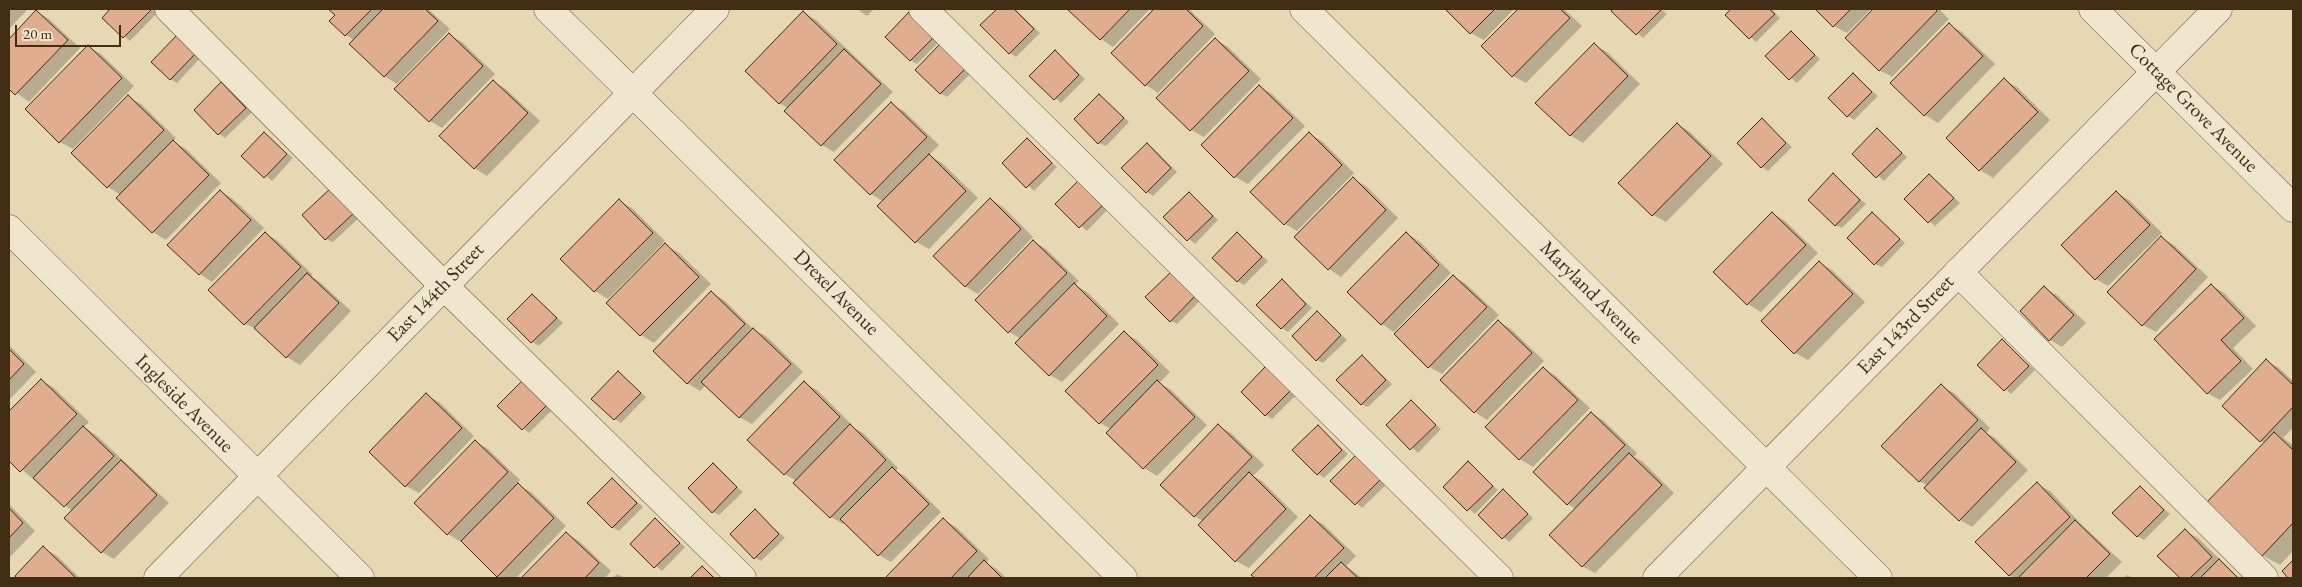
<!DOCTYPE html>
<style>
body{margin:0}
#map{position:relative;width:2302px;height:587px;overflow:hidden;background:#e5d8b3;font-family:"EB Garamond",serif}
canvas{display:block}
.frame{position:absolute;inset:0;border:10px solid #402d13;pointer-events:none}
.scale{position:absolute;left:15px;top:25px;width:106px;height:22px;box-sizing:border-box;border:2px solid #402d13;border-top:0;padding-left:6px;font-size:15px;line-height:18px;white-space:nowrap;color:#402d13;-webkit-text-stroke:4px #eee6ce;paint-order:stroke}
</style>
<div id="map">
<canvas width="2302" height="587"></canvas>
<div class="frame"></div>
<div class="scale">20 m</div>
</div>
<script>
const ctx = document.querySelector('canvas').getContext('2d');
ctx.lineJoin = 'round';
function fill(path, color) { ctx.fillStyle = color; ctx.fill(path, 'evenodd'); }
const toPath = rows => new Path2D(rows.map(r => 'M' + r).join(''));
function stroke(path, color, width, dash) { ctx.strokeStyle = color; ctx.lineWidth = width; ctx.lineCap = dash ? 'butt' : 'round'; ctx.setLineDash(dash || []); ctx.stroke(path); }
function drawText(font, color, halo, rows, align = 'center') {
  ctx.font = font + ' "EB Garamond",serif'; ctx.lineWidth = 4.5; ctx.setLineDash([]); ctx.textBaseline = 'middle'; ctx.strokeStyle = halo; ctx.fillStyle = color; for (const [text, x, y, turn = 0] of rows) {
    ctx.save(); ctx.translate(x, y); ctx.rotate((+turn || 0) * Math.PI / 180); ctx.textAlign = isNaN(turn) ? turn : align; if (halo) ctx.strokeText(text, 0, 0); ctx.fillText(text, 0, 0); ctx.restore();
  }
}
const shadow = toPath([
 [9,9,28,9,9,29],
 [112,9,153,9,157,13,130,41,103,18],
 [330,9,428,9,450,29,397,84,384,76,354,40,346,35,331,21,337,15],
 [857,9,874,9,867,16],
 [999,9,1015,9,1040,33,1016,57,1010,53,982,25],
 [1069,9,1150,9,1113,47,1101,39],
 [1156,9,1189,9,1215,34,1158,93,1146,85,1113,53],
 [1447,9,1514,9,1484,40,1471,33],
 [1520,9,1564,9,1582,26,1526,83,1513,76,1483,46],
 [1615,9,1661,9,1667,14,1643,38,1613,11],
 [1732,9,1771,9,1780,18,1756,42,1726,15],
 [1817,9,1871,9,1847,33,1834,26],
 [1875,9,1939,9,1949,19,1892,77,1879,70,1847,38],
 [36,11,49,19,80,48,29,102,9,87,9,40],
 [804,13,816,20,893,92,834,152,822,145,788,108,779,103],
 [910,13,941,40,917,64,910,60],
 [1949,25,1962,32,1995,64,1938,123,1925,115,1892,83],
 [1791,32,1820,59,1797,83,1767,56],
 [449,35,462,42,495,74,442,128,430,121],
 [178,36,202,56,177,83,170,79],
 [1215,39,1228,47,1261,79,1204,137,1191,130,1158,98],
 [1594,45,1607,52,1640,84,1583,143,1570,135],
 [941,46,971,73,947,97,940,93],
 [88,47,101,54,134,86,73,149,60,142],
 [1055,52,1085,79,1061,103,1031,76],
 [1853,74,1878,96,1854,120,1848,116],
 [2004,80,2017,87,2050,120,1993,178,1980,170,1948,138],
 [494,82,506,89,540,121,487,176,474,168],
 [222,84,228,88,252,112,225,138,219,134],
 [1259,86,1272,94,1305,126,1248,184,1235,177],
 [1099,95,1129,122,1106,146,1099,143],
 [128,97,141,104,176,138,173,141,186,149,221,183,166,240,153,232,118,198,121,195,108,187,73,153],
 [891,104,904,111,939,145,929,155,942,163,978,198,929,249,916,242,884,202,871,194,836,160],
 [1762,120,1792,147,1768,171,1762,167],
 [1677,124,1690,132,1723,164,1666,222,1653,215],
 [1877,130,1907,157,1884,181,1854,154],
 [264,134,293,158,272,181,243,156],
 [1309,134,1322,141,1354,173,1297,231,1285,224],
 [1027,140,1057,167,1034,191,1004,163],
 [1147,144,1153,148,1177,172,1153,196,1147,192],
 [1833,175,1866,204,1842,228,1836,225],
 [1930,175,1960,203,1935,226,1906,199],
 [1353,179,1366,186,1398,218,1341,277,1329,269,1296,237],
 [1080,180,1110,207,1087,231,1057,204],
 [331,189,360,217,333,242,326,239],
 [220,191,233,199,264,228,212,282,200,274],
 [2116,192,2129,200,2162,233,2108,286,2096,279],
 [1189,193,1218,220,1195,244,1165,217],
 [990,199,1003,207,1033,237,978,294,965,286],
 [619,201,632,208,665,241,608,299,595,291,562,259],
 [1772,213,1785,221,1818,253,1761,312,1748,304,1715,272],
 [1872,213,1905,243,1882,267,1875,264],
 [265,233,278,241,313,275,311,276,320,282,351,311,300,365,287,357,259,330,245,324,210,290],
 [1406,233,1419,241,1451,273,1394,332,1382,324],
 [1238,234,1268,261,1244,285,1237,281],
 [2161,238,2174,245,2208,277,2156,332,2143,325],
 [1033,241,1046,249,1079,281,1075,285,1087,292,1119,324,1062,382,1050,375,1021,339,1009,332,976,300],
 [665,245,678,252,711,284,654,343,641,335,608,303],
 [1819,262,1832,270,1865,302,1808,360,1795,353,1763,321],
 [1171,273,1201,300,1177,324,1171,321],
 [1453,276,1466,284,1499,315,1442,374,1429,367],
 [1282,281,1312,308,1288,332,1282,328],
 [2211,285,2224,293,2256,326,2233,348,2253,369,2220,400,2207,393],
 [2044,288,2057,295,2086,323,2062,347,2050,340],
 [712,293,724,300,754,330,766,336,803,372,752,424,739,417,706,385,700,391,687,383],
 [533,295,563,323,539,346,532,342,509,319],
 [1317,312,1347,340,1323,363,1317,360],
 [1499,322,1511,329,1544,361,1487,420,1475,412],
 [1124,333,1137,340,1170,372,1159,383,1170,389,1207,425,1157,476,1144,468,1107,433,1111,429,1100,423],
 [2002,341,2035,370,2011,394,1979,364],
 [9,345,36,372,9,400],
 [1362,357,1392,384,1368,407,1361,404],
 [2267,361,2279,368,2293,381,2293,428,2283,438,2293,445,2293,551,2280,565,2262,555,2265,443,2260,441],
 [1266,368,1296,395,1272,419,1266,415],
 [1544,369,1556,376,1590,408,1533,467,1520,459,1487,427],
 [618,372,646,397,621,423,615,419],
 [41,380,54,388,89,422,84,427,96,435,169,503,114,559,102,552,72,511,9,459,9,413],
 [523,382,553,409,529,433,499,406],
 [804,383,817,390,852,425,851,426,863,433,898,468,896,471,905,476,941,512,891,562,879,555,845,522,843,524,831,517,797,481,784,474],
 [1941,386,1954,393,1990,428,1986,433,1994,437,2028,470,1972,527,1960,520,1928,486,1919,481],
 [426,395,439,402,474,436,419,493,406,486,371,452],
 [1411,402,1441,429,1418,453,1388,425],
 [1592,413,1604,421,1637,453,1634,457,1642,461,1674,493,1595,573,1582,566,1576,509,1568,504,1534,472],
 [1218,426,1231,433,1264,465,1253,476,1262,481,1298,517,1249,568,1236,561,1203,521,1194,516],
 [1318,426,1348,454,1324,478,1318,474],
 [476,442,488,449,520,480,516,484,531,492,566,526,516,578,502,578,498,576,462,540,461,542,448,534,416,503],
 [1356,457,1386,485,1362,508,1332,481],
 [1468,463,1498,490,1475,514,1445,487],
 [713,465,743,492,719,515,713,512],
 [613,480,643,507,619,531,612,527],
 [2037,484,2050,491,2082,525,2122,562,2106,578,2015,578,2009,575],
 [2140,488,2170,514,2144,540,2137,536],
 [1503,491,1533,518,1509,542,1479,515],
 [9,504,35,531,9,558],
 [755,511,785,538,761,561,755,558],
 [1310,517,1323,524,1356,556,1346,566,1362,578,1256,578,1253,575],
 [655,520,685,547,662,571,631,544],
 [944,520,956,527,989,559,986,563,997,569,1006,578,887,578],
 [2185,531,2198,538,2239,578,2182,578,2159,556],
 [567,534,579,541,611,571,605,578,523,578],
 [43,548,56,555,80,578,19,578,16,576],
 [702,568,709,572,716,578,692,578],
 [617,574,625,578,613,578],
 [2127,575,2132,578,2123,578]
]);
const building = toPath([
 [110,9,152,9,123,38,102,18,110,9],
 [328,9,372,9,345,36,329,21,335,15,328,9],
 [383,9,425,9,438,21,384,77,349,44,383,9],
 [997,9,1014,9,1034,29,1009,54,980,25,997,9],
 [1067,9,1130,9,1100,40,1067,9],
 [1154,9,1186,9,1203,26,1145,86,1111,53,1154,9],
 [1445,9,1495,9,1470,34,1445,9],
 [1518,9,1560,9,1570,18,1512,77,1481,46,1518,9],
 [1613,9,1660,9,1661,10,1636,35,1611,11,1613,9],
 [1731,9,1769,9,1775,14,1749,39,1725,15,1731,9],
 [1815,9,1851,9,1833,27,1815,9],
 [1873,9,1935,9,1937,11,1879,71,1845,38,1873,9],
 [36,10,68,40,15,95,9,89,9,39,36,10],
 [803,11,837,44,779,104,745,71,803,11],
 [910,11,935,36,910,61,885,37,910,11],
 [1949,23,1983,56,1924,116,1890,83,1949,23],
 [1791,31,1815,55,1789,80,1765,56,1791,31],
 [449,33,483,66,429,122,394,89,449,33],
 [178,34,197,52,170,80,151,62,178,34],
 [1215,38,1249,71,1190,131,1156,98,1215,38],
 [1594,43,1628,76,1570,136,1535,103,1594,43],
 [940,44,965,69,940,94,915,70,940,44],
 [88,45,122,78,59,143,25,109,88,45],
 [844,49,881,84,821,146,784,111,844,49],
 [1055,50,1079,75,1054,100,1029,76,1055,50],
 [1853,73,1872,92,1847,117,1828,98,1853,73],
 [2004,78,2038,112,1979,171,1946,138,2004,78],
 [493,80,528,113,474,169,439,136,493,80],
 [221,82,246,108,218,135,194,110,221,82],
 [1259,85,1293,118,1234,178,1201,145,1259,85],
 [1099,94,1124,118,1098,144,1074,119,1099,94],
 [128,95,164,130,107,188,71,153,128,95],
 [891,102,927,137,870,195,834,160,891,102],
 [1762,118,1786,143,1761,168,1737,143,1762,118],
 [1677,123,1711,156,1652,216,1618,183,1677,123],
 [1877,128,1902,153,1876,178,1852,154,1877,128],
 [264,132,287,154,264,178,241,156,264,132],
 [1309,132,1342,165,1284,225,1250,192,1309,132],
 [1027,138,1052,163,1026,188,1002,163,1027,138],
 [173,140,209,175,152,233,116,198,173,140],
 [1147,143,1171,168,1146,193,1121,168,1147,143],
 [929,154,966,191,915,243,877,206,929,154],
 [1833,173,1860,200,1835,226,1808,200,1833,173],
 [1929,174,1954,198,1928,223,1904,199,1929,174],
 [1353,177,1386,210,1328,270,1294,237,1353,177],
 [1080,179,1105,203,1079,228,1055,204,1080,179],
 [331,188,354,213,325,240,302,215,331,188],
 [220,190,251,220,199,275,167,245,220,190],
 [2116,191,2150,225,2095,280,2061,245,2116,191],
 [1189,192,1213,216,1187,241,1163,217,1189,192],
 [990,198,1021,229,965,287,933,256,990,198],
 [619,199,653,233,594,292,560,259,619,199],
 [1772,212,1806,245,1747,305,1713,272,1772,212],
 [1872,212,1900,239,1874,265,1847,238,1872,212],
 [265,232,301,267,244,325,208,290,265,232],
 [1237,232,1262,257,1237,282,1212,258,1237,232],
 [1406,232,1439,265,1381,325,1347,292,1406,232],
 [2161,236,2196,269,2142,326,2107,292,2161,236],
 [1033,240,1067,273,1008,333,975,300,1033,240],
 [665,243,699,277,640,336,606,303,665,243],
 [1819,261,1853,294,1794,354,1761,321,1819,261],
 [1171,272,1195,296,1170,322,1145,297,1171,272],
 [307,273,339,303,286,358,254,328,307,273],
 [1453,275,1487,307,1428,368,1394,334,1453,275],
 [1282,279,1306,304,1281,329,1256,305,1282,279],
 [1074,283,1107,316,1049,376,1015,343,1074,283],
 [2211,284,2244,318,2221,340,2241,361,2207,394,2154,339,2211,284],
 [2044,286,2074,315,2049,341,2020,311,2044,286],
 [711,291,745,324,687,384,653,351,711,291],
 [532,294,557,318,531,343,507,319,532,294],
 [1317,311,1341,335,1316,361,1292,336,1317,311],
 [1498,320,1532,353,1474,413,1440,380,1498,320],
 [753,328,791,364,739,418,701,382,753,328],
 [1124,331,1158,365,1099,424,1065,391,1124,331],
 [2002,339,2029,366,2004,391,1977,365,2002,339],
 [9,349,24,364,9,380,9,349],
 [1362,355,1386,380,1361,405,1336,380,1362,355],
 [2266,359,2293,385,2293,407,2260,442,2222,406,2266,359],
 [1266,366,1290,391,1265,416,1241,392,1266,366],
 [1543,367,1578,400,1519,460,1485,427,1543,367],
 [618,371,641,393,614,420,591,399,618,371],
 [41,379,77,414,20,472,9,461,9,411,41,379],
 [523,380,547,405,522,430,497,406,523,380],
 [1157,380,1195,417,1143,469,1106,433,1157,380],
 [804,381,840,417,784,475,747,440,804,381],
 [1941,384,1978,420,1919,482,1881,446,1941,384],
 [426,393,462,428,405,487,369,452,426,393],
 [1411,400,1436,425,1410,450,1386,425,1411,400],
 [1591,412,1625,445,1567,505,1533,472,1591,412],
 [850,424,886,460,830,518,793,483,850,424],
 [1218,424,1252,457,1194,517,1160,485,1218,424],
 [1318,425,1342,450,1317,475,1292,450,1318,425],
 [83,426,114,456,64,507,33,478,83,426],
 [1981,428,2016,462,1959,521,1924,488,1981,428],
 [2274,432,2293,450,2293,523,2262,556,2206,503,2274,432],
 [475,440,508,472,447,535,414,503,475,440],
 [1629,453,1662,485,1582,567,1549,535,1629,453],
 [1356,455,1380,480,1355,505,1330,481,1356,455],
 [121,460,157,495,101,553,64,518,121,460],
 [1468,461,1493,486,1467,511,1443,487,1468,461],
 [713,463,737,487,712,513,688,488,713,463],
 [892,467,929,504,878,556,840,519,892,467],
 [1249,472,1286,509,1235,562,1198,525,1249,472],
 [612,478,637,503,612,528,587,503,612,478],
 [2037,482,2070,517,2009,576,1975,542,2037,482],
 [518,483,554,518,497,577,461,541,518,483],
 [2140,486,2164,510,2137,537,2112,513,2140,486],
 [1503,489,1528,514,1502,539,1478,515,1503,489],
 [9,508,23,523,9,538,9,508],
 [755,509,779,534,754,559,730,534,755,509],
 [1310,515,1344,548,1314,578,1255,578,1251,575,1310,515],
 [655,518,680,543,654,568,630,544,655,518],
 [943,518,977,551,951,578,885,578,943,518],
 [2075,520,2110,554,2086,578,2018,578,2075,520],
 [2185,529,2212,557,2190,578,2180,578,2157,556,2185,529],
 [566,532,599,563,585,578,521,578,566,532],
 [43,546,76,578,17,578,15,576,43,546],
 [2219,559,2238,578,2200,578,2219,559],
 [984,560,1002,578,967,578,984,560],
 [2293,560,2293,578,2288,578,2282,571,2293,560],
 [1341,562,1358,578,1325,578,1341,562],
 [702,566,714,578,690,578,702,566]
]);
const minor = toPath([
 [169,9,444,286,742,578],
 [548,9,1123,578],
 [923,9,1499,578],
 [1304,9,1878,578],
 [2093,9,2293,208],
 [9,229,360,578],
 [1958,272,2264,578],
 [158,578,715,9],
 [1657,578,2218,9]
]);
const streetNames = [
 ["Cottage Grove Avenue",2193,108,45],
 ["East 144th Street",436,293,-46],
 ["Drexel Avenue",836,293,45],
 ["Maryland Avenue",1591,293,45],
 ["East 143rd Street",1906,325,-46],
 ["Ingleside Avenue",184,404,45]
];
fill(shadow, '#0003');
fill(building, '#e1ad8f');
stroke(building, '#402d13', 1);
stroke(minor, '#69583b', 29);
stroke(minor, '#eee6ce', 28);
drawText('20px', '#402d13', '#eee6ce', streetNames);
</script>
